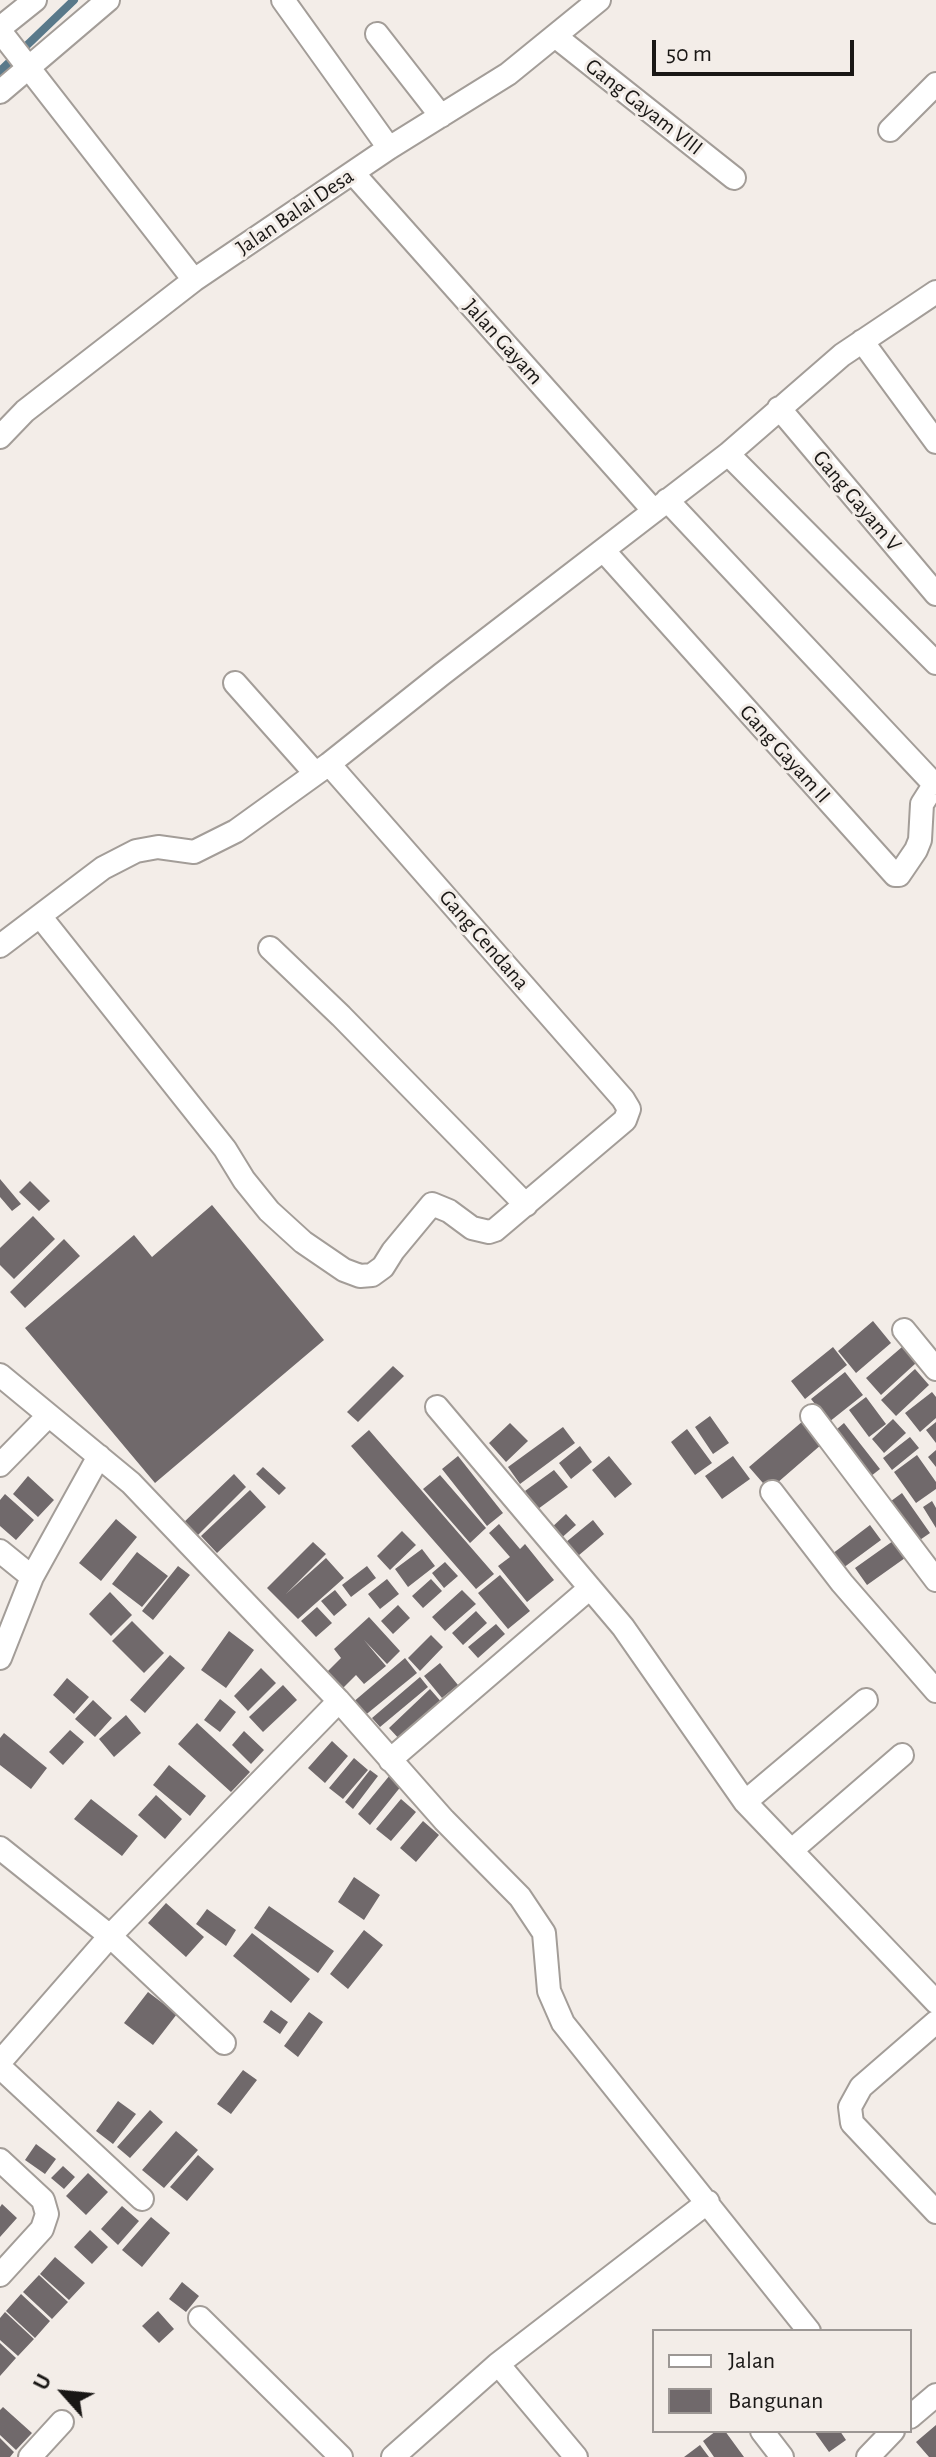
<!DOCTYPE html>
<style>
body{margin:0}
#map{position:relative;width:936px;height:2457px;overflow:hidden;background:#f3ede8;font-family:"Alegreya Sans",sans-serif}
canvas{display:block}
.legend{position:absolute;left:652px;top:2329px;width:260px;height:104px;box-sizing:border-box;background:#f3ede8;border:2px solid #9c9794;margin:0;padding:10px 14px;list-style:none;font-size:24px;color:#191715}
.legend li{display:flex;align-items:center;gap:16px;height:40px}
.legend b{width:40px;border:2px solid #9c9794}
.north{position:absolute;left:24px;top:2353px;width:80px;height:80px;-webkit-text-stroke:6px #f3ede8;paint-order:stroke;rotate:297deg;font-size:22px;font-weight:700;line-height:32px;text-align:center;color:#191715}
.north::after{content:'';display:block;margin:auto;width:28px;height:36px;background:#191715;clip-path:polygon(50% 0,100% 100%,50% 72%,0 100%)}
.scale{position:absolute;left:652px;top:40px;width:202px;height:36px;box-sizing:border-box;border:4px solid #191715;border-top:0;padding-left:10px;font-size:24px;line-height:28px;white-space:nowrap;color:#191715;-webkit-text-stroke:6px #f3ede8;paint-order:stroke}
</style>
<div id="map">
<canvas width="936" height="2457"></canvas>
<ul class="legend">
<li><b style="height:10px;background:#fff"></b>Jalan</li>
<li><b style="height:22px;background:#70696b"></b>Bangunan</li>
</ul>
<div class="north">U</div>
<div class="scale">50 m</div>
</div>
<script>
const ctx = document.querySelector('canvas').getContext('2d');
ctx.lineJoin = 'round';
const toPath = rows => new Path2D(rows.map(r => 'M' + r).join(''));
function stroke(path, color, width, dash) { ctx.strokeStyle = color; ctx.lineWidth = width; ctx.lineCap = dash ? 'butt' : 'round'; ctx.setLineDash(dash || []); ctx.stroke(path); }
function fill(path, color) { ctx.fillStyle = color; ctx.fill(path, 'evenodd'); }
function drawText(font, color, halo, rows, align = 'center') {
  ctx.font = font + ' "Alegreya Sans",sans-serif'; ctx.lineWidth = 6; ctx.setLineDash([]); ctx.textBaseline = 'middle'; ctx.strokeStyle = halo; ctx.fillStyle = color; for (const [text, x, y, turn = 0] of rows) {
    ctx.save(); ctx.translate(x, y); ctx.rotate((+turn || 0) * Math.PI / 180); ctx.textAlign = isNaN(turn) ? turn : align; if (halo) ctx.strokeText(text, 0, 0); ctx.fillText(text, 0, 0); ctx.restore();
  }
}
const stream = toPath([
 [0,71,74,0]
]);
const building = toPath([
 [0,1179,21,1204,12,1211,0,1197],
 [30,1181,50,1201,39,1211,19,1192],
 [212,1205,324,1340,155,1483,25,1328,134,1235,152,1257],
 [33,1216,55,1239,14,1279,0,1265,0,1248],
 [64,1239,80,1256,25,1308,10,1292],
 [873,1321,891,1343,856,1373,838,1351],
 [833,1347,847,1365,805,1399,791,1381],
 [902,1347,916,1363,881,1395,866,1378],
 [393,1366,404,1376,358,1422,347,1412],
 [915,1369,929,1385,896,1416,881,1400],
 [845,1372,863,1395,829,1422,811,1399],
 [932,1392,936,1397,936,1418,920,1432,905,1413],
 [866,1397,886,1424,869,1437,849,1410],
 [710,1416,729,1443,713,1454,695,1427],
 [893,1419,906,1433,884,1453,872,1439],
 [803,1421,822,1444,769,1490,749,1467],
 [936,1422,936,1443,926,1430],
 [510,1423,528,1441,506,1462,489,1443],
 [844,1423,880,1469,866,1480,830,1435],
 [563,1427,575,1443,520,1484,508,1467],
 [687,1429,712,1463,695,1475,671,1442],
 [369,1430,494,1574,476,1589,351,1446],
 [910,1437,919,1448,892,1470,883,1458],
 [580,1446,592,1462,571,1479,559,1463],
 [936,1450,936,1467,928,1457],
 [917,1455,936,1482,936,1489,916,1503,894,1472],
 [458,1456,503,1513,487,1526,442,1469],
 [609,1456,632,1484,615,1498,592,1470],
 [733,1456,750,1479,722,1499,705,1476],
 [263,1467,286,1488,279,1495,256,1474],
 [554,1470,568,1487,538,1509,525,1491],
 [234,1474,246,1487,195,1538,181,1525],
 [440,1475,486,1528,470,1543,423,1489],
 [28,1476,54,1500,38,1517,13,1494],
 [250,1490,266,1507,217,1553,201,1536],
 [902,1493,930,1533,914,1544,887,1504],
 [5,1494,34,1520,16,1540,0,1526,0,1500],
 [932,1501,936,1508,936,1528,923,1507],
 [566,1514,576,1525,558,1541,549,1530],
 [116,1519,137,1537,101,1581,79,1563],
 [593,1520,604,1534,572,1561,560,1547],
 [499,1524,520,1549,525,1544,554,1580,527,1602,498,1566,510,1557,489,1533],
 [870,1525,881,1540,843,1568,832,1554],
 [402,1531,416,1545,390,1570,377,1556],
 [893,1541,905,1558,867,1585,855,1568],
 [313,1542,326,1554,286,1594,326,1558,344,1578,298,1619,267,1588],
 [422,1549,435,1566,408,1587,395,1569],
 [137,1552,168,1576,142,1607,112,1584],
 [445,1562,458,1576,444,1588,432,1573],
 [178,1566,190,1575,153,1620,142,1611],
 [367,1566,376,1578,351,1597,342,1585],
 [500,1575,530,1611,508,1629,478,1593],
 [387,1579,399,1594,380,1609,368,1594],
 [431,1579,442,1591,423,1608,412,1596],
 [335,1590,347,1605,334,1616,321,1601],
 [462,1590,476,1604,445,1631,432,1617],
 [110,1592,132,1615,111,1636,89,1614],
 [398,1605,410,1618,393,1634,381,1621],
 [317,1607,332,1623,316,1637,301,1621],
 [476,1611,487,1623,463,1645,452,1633],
 [369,1617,400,1651,387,1664,364,1640,386,1666,364,1684,356,1675,339,1692,323,1676,341,1658,334,1649],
 [132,1621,164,1653,144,1673,112,1641],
 [496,1624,505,1634,478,1658,468,1647],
 [229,1631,254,1650,226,1688,201,1670],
 [431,1635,443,1647,420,1671,408,1658],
 [170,1655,185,1668,145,1713,130,1700],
 [405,1658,417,1673,363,1717,352,1703],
 [440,1663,458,1685,442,1698,424,1676],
 [261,1668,276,1683,248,1711,234,1696],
 [420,1677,428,1687,380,1727,372,1718],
 [67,1678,89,1697,74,1714,53,1695],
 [283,1685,297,1700,263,1732,249,1717],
 [430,1689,443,1704,402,1742,389,1728],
 [220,1699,236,1712,220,1732,204,1720],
 [93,1700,112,1718,95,1737,75,1719],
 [126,1715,141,1733,114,1757,99,1739],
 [197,1723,250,1772,231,1792,178,1744],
 [70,1730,84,1742,63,1765,49,1752],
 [244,1731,264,1750,251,1764,232,1745],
 [4,1733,47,1768,31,1789,0,1765,0,1738],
 [332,1741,348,1756,325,1783,308,1768],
 [354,1758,368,1770,343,1799,329,1788],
 [169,1765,206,1796,190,1816,153,1785],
 [370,1770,378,1776,353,1809,345,1802],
 [390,1775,402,1785,370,1825,358,1814],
 [156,1795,182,1819,165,1839,138,1815],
 [91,1799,138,1836,122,1856,74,1819],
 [401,1799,416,1812,391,1841,376,1829],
 [423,1821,439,1835,416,1862,400,1848],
 [354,1877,380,1895,364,1920,338,1902],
 [166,1903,204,1937,186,1957,148,1923],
 [269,1906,334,1951,318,1973,254,1928],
 [207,1909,236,1930,226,1946,196,1924],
 [364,1930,383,1945,348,1989,330,1974],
 [252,1933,310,1979,291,2003,233,1956],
 [148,1992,177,2014,153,2045,124,2023],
 [271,2010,288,2022,280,2034,263,2022],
 [309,2012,323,2022,298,2057,284,2046],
 [243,2070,257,2080,231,2114,217,2104],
 [118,2101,136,2114,113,2144,96,2131],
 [150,2110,163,2122,130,2158,117,2147],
 [176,2131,198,2150,164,2188,142,2170],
 [36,2144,56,2159,45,2174,25,2160],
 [198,2155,214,2169,187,2201,170,2187],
 [63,2166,75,2177,64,2189,51,2178],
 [88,2173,108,2192,86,2215,66,2196],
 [2,2204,17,2218,0,2237,0,2207],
 [122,2206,139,2221,118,2245,101,2229],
 [151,2217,170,2233,142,2267,122,2250],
 [90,2230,108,2247,92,2264,74,2247],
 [55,2257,85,2283,69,2300,40,2274],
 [39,2275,68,2302,52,2319,23,2292],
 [182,2282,199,2296,186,2312,169,2299],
 [21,2294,50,2321,35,2338,6,2311],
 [158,2311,174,2329,159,2343,142,2326],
 [5,2312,34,2339,18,2356,0,2340,0,2318],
 [0,2343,16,2358,0,2376],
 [3,2407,32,2433,16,2450,0,2435,0,2410],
 [936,2425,936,2457,929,2457,916,2442],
 [716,2431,725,2431,744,2457,714,2457,703,2441],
 [814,2431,840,2431,846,2440,829,2452],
 [0,2438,14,2452,10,2457,0,2457],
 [700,2445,709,2457,684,2457]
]);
const street = toPath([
 [283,0,389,148],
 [0,28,35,0],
 [0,31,194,280],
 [377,34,441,116],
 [555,36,734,178],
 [0,92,108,0],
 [890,130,936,84],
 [353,173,654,511],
 [862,341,936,442],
 [779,408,936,594],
 [0,437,25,411,194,280,389,148,508,74,599,0],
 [728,454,936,663],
 [667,500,934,784],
 [604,551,895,875,899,875,916,850,920,840,922,804,936,782],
 [235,683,315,773],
 [40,916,225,1149,244,1180,269,1211,303,1242,344,1270,360,1276,372,1275,383,1267,393,1251,432,1204,449,1211,472,1228,489,1232,495,1230,625,1120,629,1109,623,1099,329,764],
 [0,946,103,868,136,851,158,847,194,852,236,831,329,764,442,674,728,454,842,355,936,292],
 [270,948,341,1016,526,1205],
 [904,1330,936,1369],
 [0,1375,131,1483,339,1701,444,1820,520,1897,544,1933,549,1991,563,2023,809,2331],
 [437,1407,623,1627,745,1802,936,2002],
 [812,1416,936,1580],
 [0,1465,48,1416],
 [772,1492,842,1583,936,1691],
 [0,1551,32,1577],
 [0,1658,32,1577,99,1456],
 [390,1760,590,1588],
 [745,1802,866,1700],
 [0,1848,110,1936,224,2043],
 [792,1850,902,1755],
 [936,2022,861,2087,850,2107,852,2123,936,2212],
 [0,2062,110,1936,339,1701],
 [0,2067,142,2199],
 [0,2160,43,2200,47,2214,42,2229,0,2275],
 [200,2318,341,2457],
 [498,2364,576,2457],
 [910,2417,936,2395],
 [762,2431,782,2457],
 [30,2457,62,2422],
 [393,2457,498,2364,708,2202],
 [868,2457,893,2431]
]);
const streetNames = [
 ["Gang Gayam VIII",644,107,38],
 ["Jalan Balai Desa",295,212,-34],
 ["Jalan Gayam",503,342,48],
 ["Gang Gayam V",857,501,50],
 ["Gang Gayam II",785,754,48],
 ["Gang Cendana",484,940,49]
];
stroke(stream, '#59798a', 8);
fill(building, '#70696b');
stroke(street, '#a39d98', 26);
stroke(street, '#fff', 22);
drawText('22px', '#191715', '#f3ede8', streetNames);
</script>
